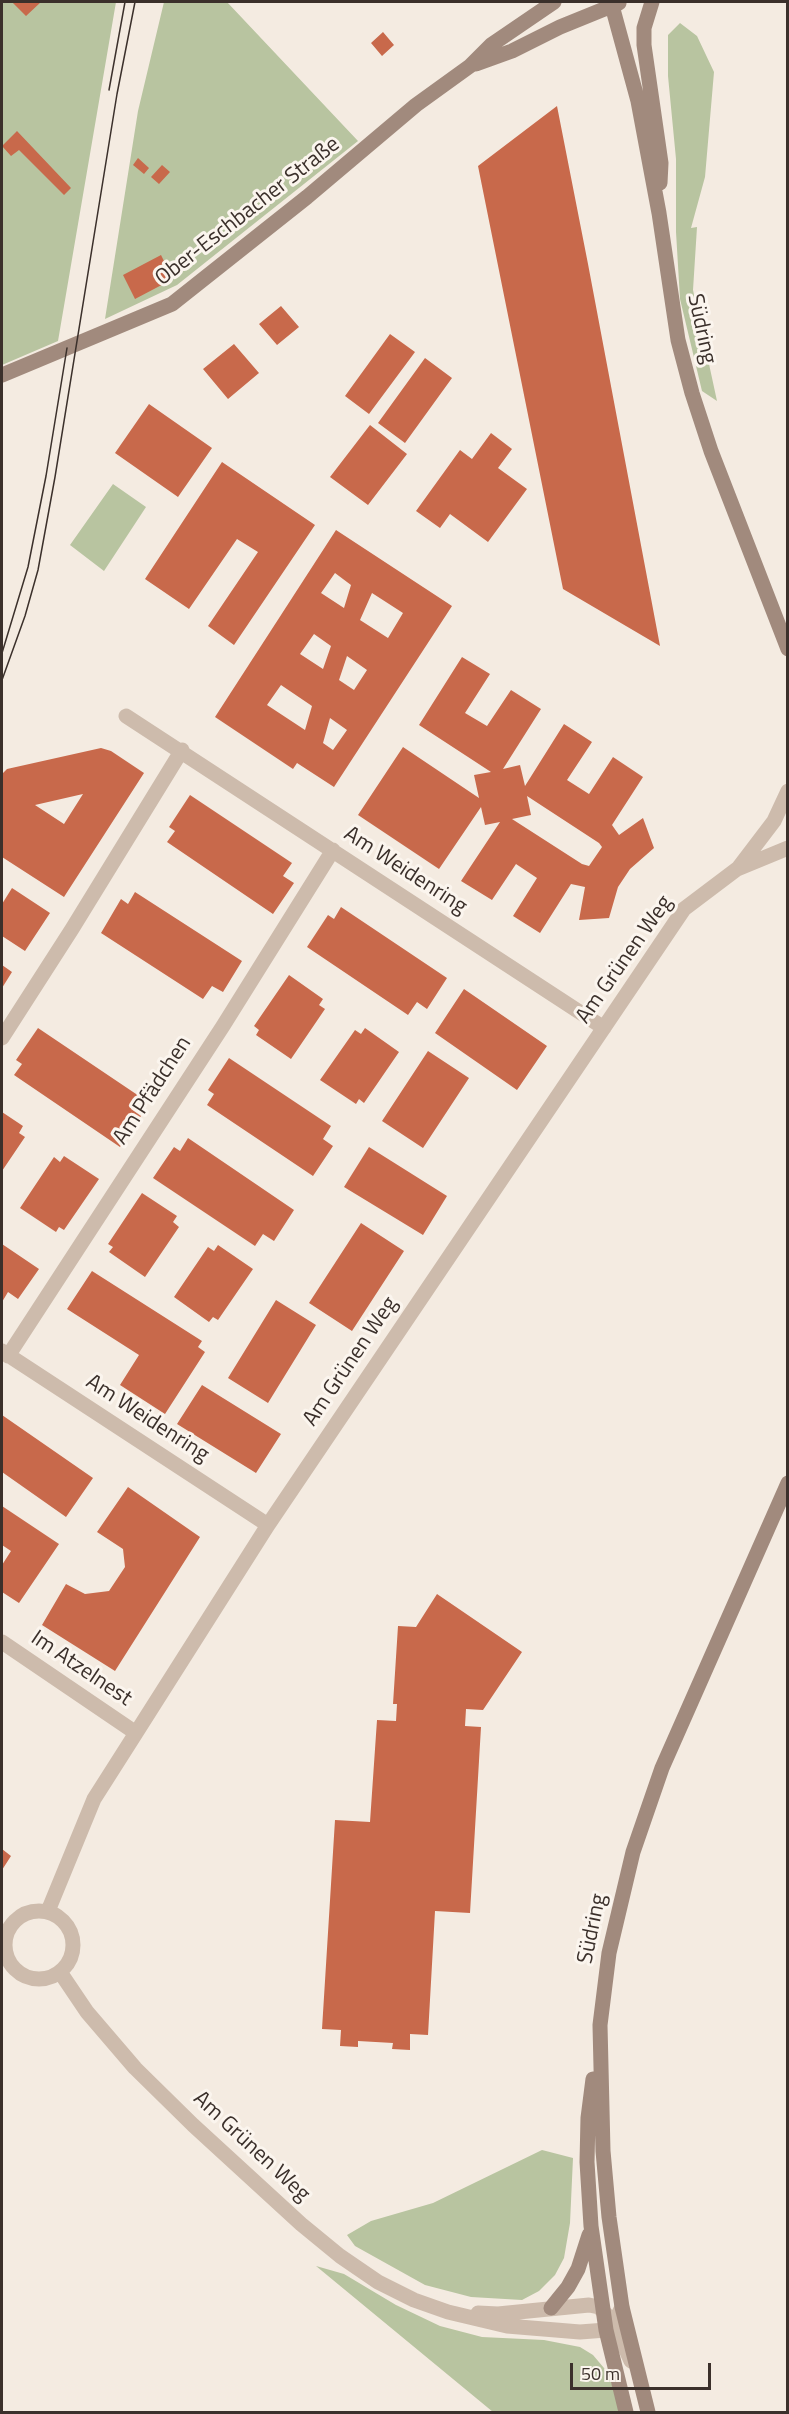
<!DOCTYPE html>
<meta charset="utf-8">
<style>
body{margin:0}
#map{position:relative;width:789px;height:2414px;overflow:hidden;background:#f4ebe1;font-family:"Titillium Web",sans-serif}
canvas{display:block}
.frame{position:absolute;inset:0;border:3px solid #3b302b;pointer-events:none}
.scale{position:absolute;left:570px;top:2363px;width:141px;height:27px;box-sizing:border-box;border:3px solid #3b302b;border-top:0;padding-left:8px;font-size:18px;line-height:21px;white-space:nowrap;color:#3b302b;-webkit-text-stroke:4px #fbf5ee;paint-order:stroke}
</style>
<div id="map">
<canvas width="789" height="2414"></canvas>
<div class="frame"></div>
<div class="scale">50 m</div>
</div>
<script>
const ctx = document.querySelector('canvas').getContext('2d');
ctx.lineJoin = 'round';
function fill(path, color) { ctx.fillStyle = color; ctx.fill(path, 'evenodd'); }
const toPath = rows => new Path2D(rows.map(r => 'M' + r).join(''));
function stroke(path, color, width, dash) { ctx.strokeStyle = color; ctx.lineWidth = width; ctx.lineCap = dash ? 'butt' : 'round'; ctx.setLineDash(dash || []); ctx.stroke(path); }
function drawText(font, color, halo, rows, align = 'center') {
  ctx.font = font + ' "Titillium Web",sans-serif'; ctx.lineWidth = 6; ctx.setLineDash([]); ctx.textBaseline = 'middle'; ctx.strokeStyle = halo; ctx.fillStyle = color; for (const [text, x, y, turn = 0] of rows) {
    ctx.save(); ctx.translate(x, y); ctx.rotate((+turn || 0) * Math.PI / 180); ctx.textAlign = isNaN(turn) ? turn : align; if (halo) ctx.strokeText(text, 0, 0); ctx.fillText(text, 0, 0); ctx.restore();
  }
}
const green = toPath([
 [2,2,116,2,58,341,2,365],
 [164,2,227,2,358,141,177,285,105,319,138,111],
 [680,23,697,36,714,72,705,177,691,228,697,227,693,290,717,401,702,391,680,299,676,232,676,159,668,76,668,35],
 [113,484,146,507,104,571,70,545],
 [542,2150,573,2158,570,2223,564,2258,555,2275,539,2291,522,2300,471,2297,425,2285,355,2246,347,2235,371,2221,433,2203],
 [316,2266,344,2274,396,2305,440,2326,482,2337,544,2340,580,2347,593,2355,604,2368,612,2384,620,2412,493,2412]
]);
const building = toPath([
 [12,2,41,2,26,16],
 [383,32,394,45,382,56,371,43],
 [557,106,588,264,660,646,563,589,478,166],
 [17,131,71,188,64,195,19,150,11,156,2,146],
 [138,158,149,168,144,174,133,165],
 [162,165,170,172,159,184,151,177],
 [161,255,173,279,135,299,123,275],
 [281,306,299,327,277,345,259,324],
 [390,334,415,352,369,414,345,396],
 [234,344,259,373,228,399,203,369],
 [425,358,452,378,405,443,378,423],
 [149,404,212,448,178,497,115,453],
 [370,425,407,454,368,505,330,477],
 [491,433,512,449,498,468,527,489,488,542,450,514,440,528,416,511,460,450,472,459],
 [222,462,315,525,234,645,208,626,258,552,237,539,189,609,145,579],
 [336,530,452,606,334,787,297,763,293,769,215,717],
 [335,573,351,585,344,608,321,593],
 [372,593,403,613,388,638,360,620],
 [314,634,331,646,323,669,300,654],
 [347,656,367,670,354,690,339,680],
 [281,685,312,706,305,730,267,705],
 [330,718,347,730,333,750,323,743],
 [462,657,490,674,465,713,487,726,511,690,541,709,503,769,520,765,525,786,564,724,592,742,567,780,589,794,613,757,643,777,612,825,619,835,643,818,654,848,630,869,618,887,609,918,579,920,585,887,571,884,540,933,513,916,537,878,516,864,492,900,461,881,500,822,485,825,481,807,439,869,358,815,403,747,479,798,474,775,491,772,419,725],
 [527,796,599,843,602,847,589,866,582,864,512,819,531,815],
 [101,748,111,751,144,773,64,897,2,857,2,774,7,769],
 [83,794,64,824,35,805],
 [190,795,292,863,283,876,294,883,273,914,167,842,175,831,169,827],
 [12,888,50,913,25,951,2,936,2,904],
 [135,892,242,961,223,992,212,986,203,999,101,933,121,899,128,904],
 [341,907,447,978,427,1009,417,1002,408,1015,307,947,328,915,334,919],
 [2,965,12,972,2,988],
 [289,975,323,999,319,1005,325,1009,291,1059,256,1035,259,1030,254,1026],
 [464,989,547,1046,517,1090,435,1033],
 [38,1028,139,1096,131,1109,141,1116,120,1147,14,1075,22,1064,16,1060],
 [365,1028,399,1052,364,1103,359,1099,356,1104,320,1080,355,1030,361,1034],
 [428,1051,469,1078,423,1148,382,1121],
 [229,1058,331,1126,323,1139,333,1146,313,1176,207,1105,214,1094,208,1090],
 [2,1112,23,1126,19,1133,25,1137,2,1171],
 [188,1138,294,1210,274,1241,263,1234,255,1246,153,1178,174,1147,180,1151],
 [369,1147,447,1196,423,1235,344,1187],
 [64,1156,99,1179,64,1230,59,1227,56,1232,20,1208,54,1157,60,1162],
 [142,1193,177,1216,173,1222,179,1227,145,1277,109,1252,113,1247,108,1244],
 [361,1223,404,1251,352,1331,309,1303],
 [2,1244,39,1269,18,1299,8,1292,2,1302],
 [218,1245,253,1269,218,1320,213,1317,209,1322,174,1297,208,1247,214,1251],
 [92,1271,202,1341,198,1347,205,1352,165,1414,120,1385,139,1355,67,1309],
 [276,1300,316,1325,268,1403,228,1378],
 [202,1385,281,1434,256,1473,177,1424],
 [2,1415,93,1478,66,1517,2,1472],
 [128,1487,200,1537,115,1671,42,1625,66,1584,85,1594,109,1591,125,1567,123,1549,97,1532],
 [2,1506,59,1544,19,1603,2,1592,2,1565,11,1551,2,1545],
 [437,1594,522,1652,483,1710,466,1709,465,1726,481,1727,470,1913,435,1911,428,2035,410,2034,410,2050,392,2049,393,2043,358,2041,358,2047,340,2046,341,2030,322,2029,335,1820,370,1822,377,1720,396,1721,397,1704,393,1704,398,1626,416,1627],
 [2,1849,11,1856,2,1870]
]);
const street = toPath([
 [126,716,604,1028],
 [739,867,774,821,788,791],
 [2,1038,72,929,182,750],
 [2,1351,268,1525],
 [8,1356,223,1026,333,850],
 [2,1642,136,1733],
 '5 1945a34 34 0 1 1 68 0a34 34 0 1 1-68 0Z',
 [48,1911,94,1799,136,1733,268,1525,684,909,737,869,788,848],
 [60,1972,87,2012,135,2068,193,2125,301,2224,340,2256,378,2282,414,2300,448,2312,507,2326,580,2332,606,2330,614,2323,622,2307],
 [478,2313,498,2314,589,2305,599,2307,614,2323,631,2361]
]);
const secondary = toPath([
 [611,2,638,101,659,213,678,340,692,393,711,451,788,649],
 [652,2,644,28,644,45,661,163,660,183],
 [476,64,512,51,560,27,619,3],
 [2,375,172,304,307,197,416,105,470,66,491,45,554,2],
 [593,2079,588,2118,587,2162,591,2226,606,2330,626,2412],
 [551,2308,568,2287,578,2269,589,2235],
 [648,2412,622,2307,609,2217,603,2151,600,2025,609,1953,633,1852,662,1768,788,1483]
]);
const tram = toPath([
 [109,90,125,2],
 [2,653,28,567,46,476,67,348],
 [2,680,25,616,38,570,55,477,117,94,135,2]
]);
const streetNames = [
 ["Ober-Eschbacher Straße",248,212,-38],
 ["Südring",701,329,78],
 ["Am Weidenring",405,871,33],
 ["Am Grünen Weg",625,960,-55],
 ["Am Pfädchen",153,1091,-57],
 ["Am Grünen Weg",351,1362,-56],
 ["Am Weidenring",147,1419,33],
 ["Im Atzelnest",81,1669,34],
 ["Südring",593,1929,-78],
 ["Am Grünen Weg",251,2147,43]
];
fill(green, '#b8c4a0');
fill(building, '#c8694b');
stroke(street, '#cdbbac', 15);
stroke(secondary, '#a18a7d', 15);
stroke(tram, '#3b302b', 1.5);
drawText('22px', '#3b302b', '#fbf5ee', streetNames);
</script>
